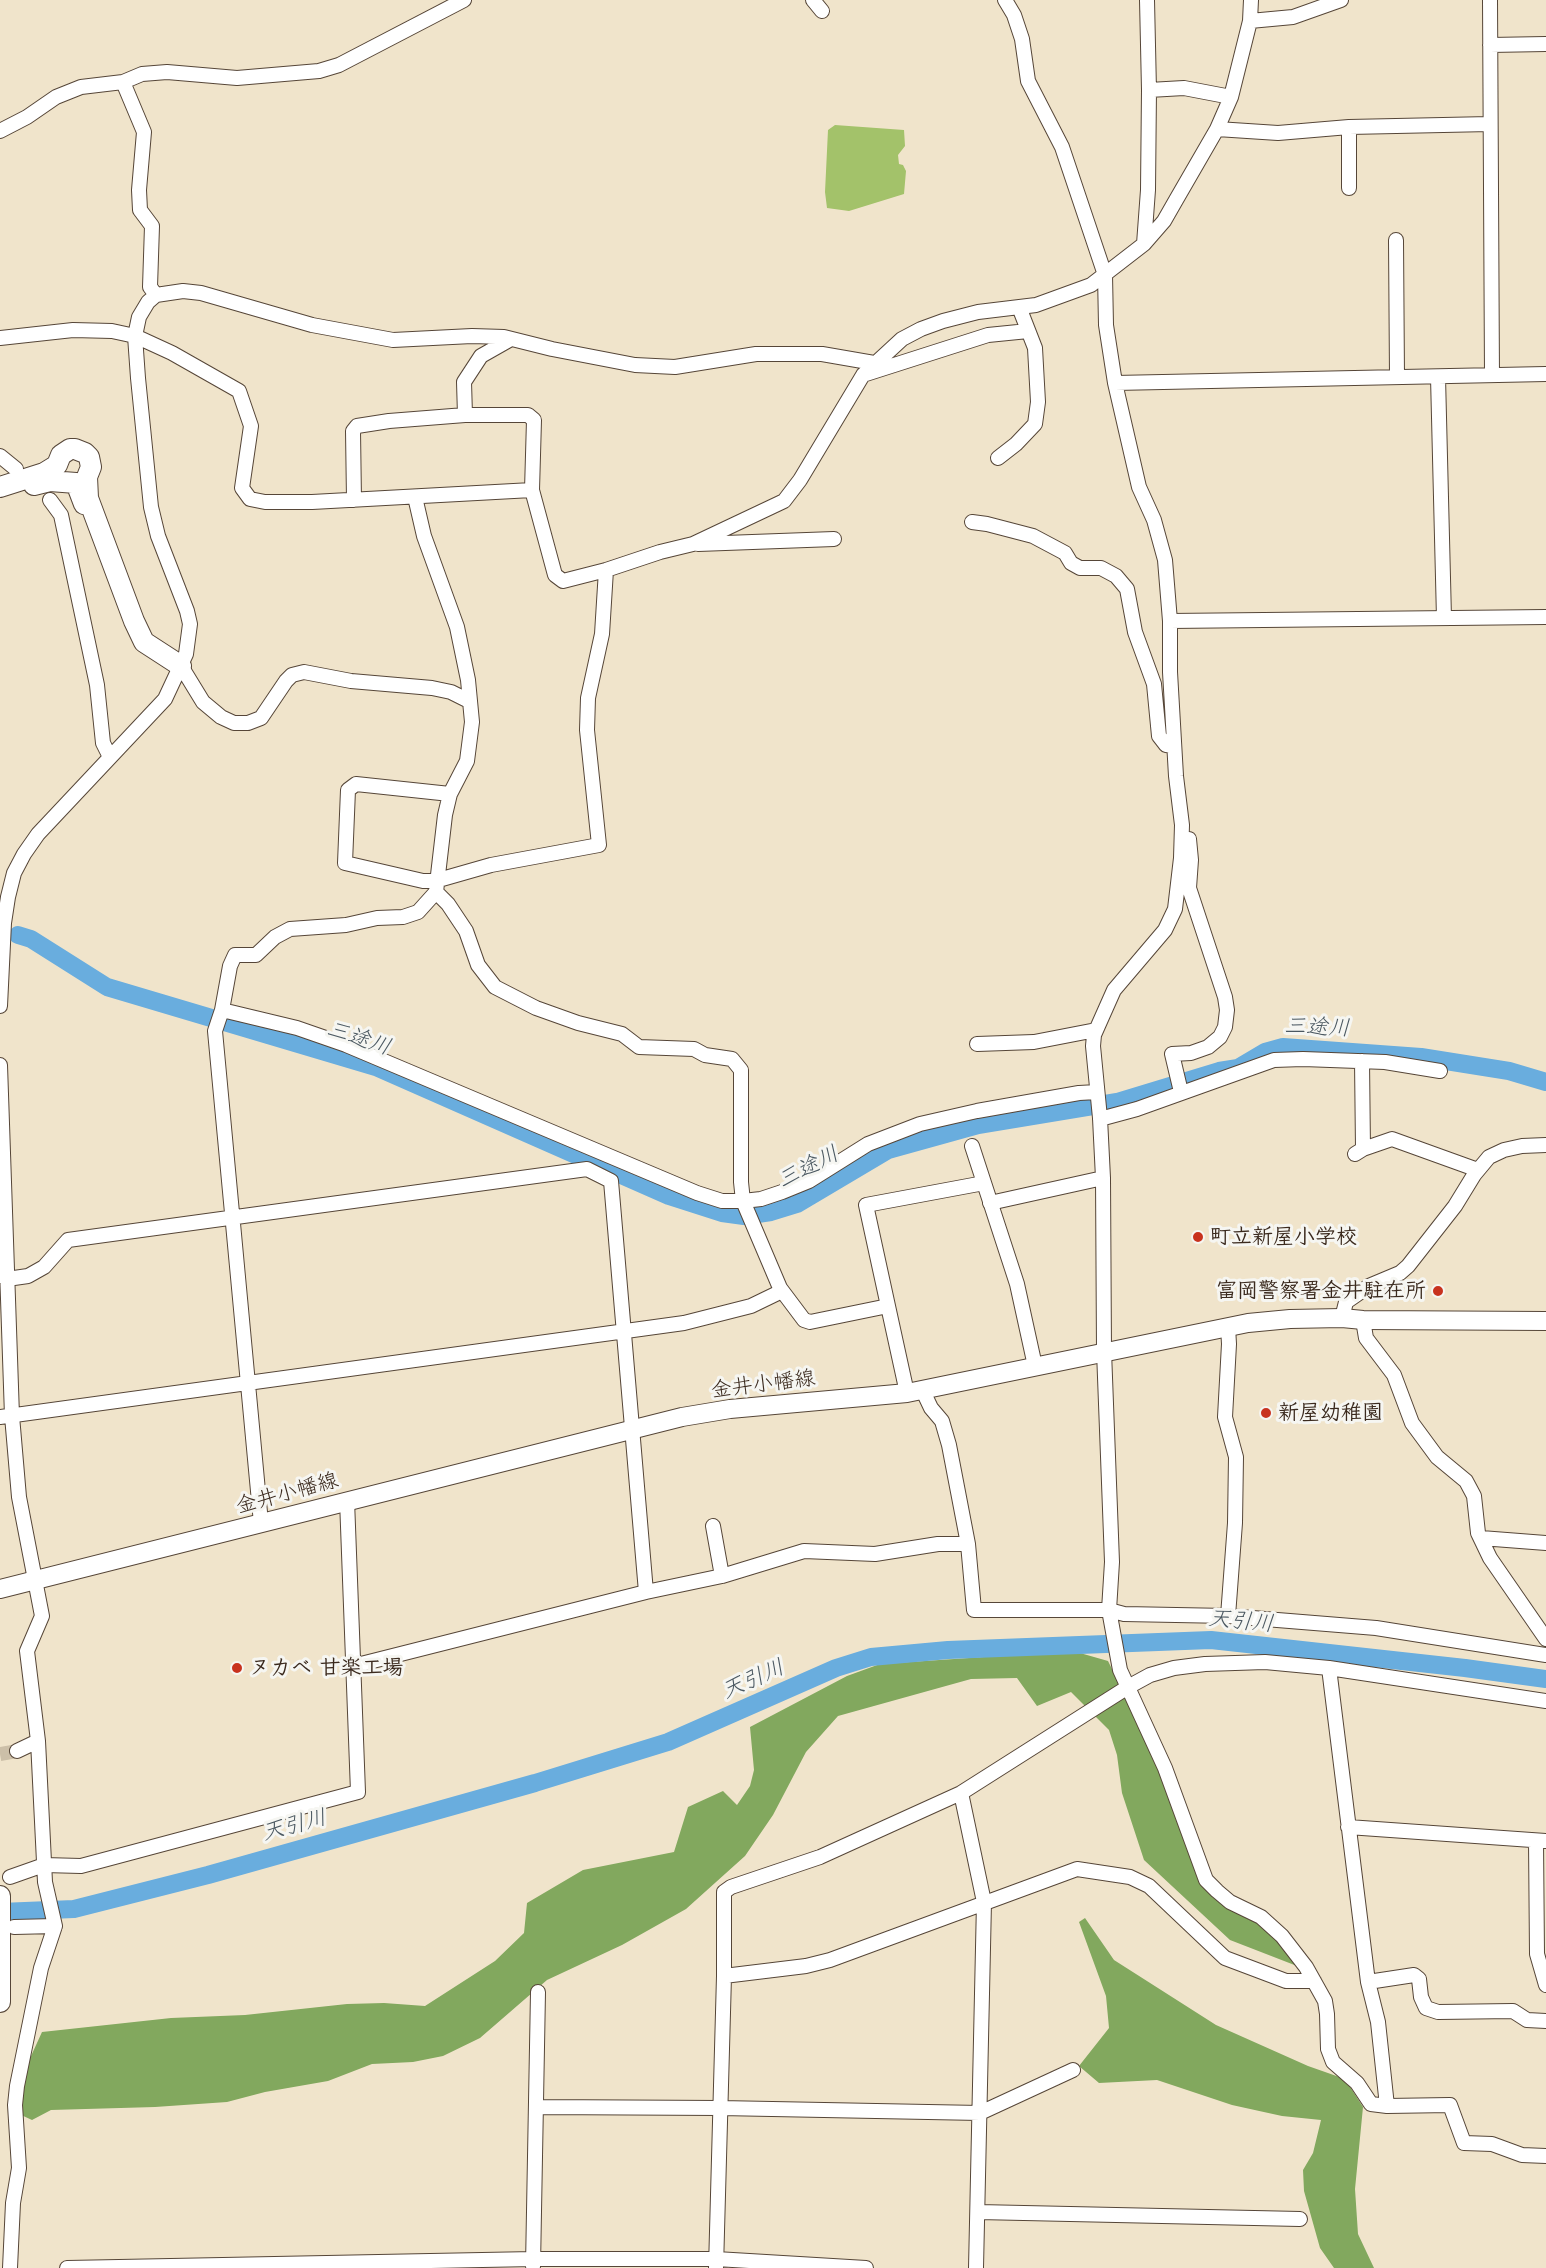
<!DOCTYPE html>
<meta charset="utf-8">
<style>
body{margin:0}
canvas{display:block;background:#f0e4cb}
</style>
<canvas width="1546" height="2268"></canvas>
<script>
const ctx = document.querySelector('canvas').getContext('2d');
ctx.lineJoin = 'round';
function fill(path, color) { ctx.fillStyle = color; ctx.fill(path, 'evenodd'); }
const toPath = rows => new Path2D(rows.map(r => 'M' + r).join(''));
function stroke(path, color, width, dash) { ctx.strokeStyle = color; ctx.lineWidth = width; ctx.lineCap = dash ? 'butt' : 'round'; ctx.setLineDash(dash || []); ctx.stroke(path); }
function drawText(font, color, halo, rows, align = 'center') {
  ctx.font = font + ' Mali,"Klee One",sans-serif'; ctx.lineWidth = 6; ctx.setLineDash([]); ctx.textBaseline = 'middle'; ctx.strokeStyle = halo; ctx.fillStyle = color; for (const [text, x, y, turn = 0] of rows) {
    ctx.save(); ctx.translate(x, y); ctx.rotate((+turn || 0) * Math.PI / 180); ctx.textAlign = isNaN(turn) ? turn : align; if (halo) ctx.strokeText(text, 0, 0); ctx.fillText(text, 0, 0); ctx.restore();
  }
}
const green = toPath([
 [835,125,904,130,905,146,898,155,899,164,903,165,906,171,904,194,849,211,827,208,825,192,828,130]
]);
const forest = toPath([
 [1073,1651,1108,1661,1162,1770,1204,1885,1259,1922,1280,1941,1297,1966,1230,1940,1144,1860,1122,1793,1117,1755,1109,1730,1071,1692,1037,1706,1017,1678,971,1679,838,1716,806,1752,773,1815,745,1856,686,1909,622,1945,547,1980,480,2038,443,2056,413,2062,372,2064,328,2081,265,2092,227,2102,155,2107,51,2110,32,2120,19,2114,21,2078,42,2032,171,2018,245,2015,347,2004,384,2003,425,2006,495,1961,524,1933,527,1903,583,1870,674,1852,688,1807,723,1791,737,1805,750,1786,754,1770,750,1727,847,1676,880,1664],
 [1085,1918,1114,1960,1216,2025,1308,2066,1345,2079,1363,2107,1355,2189,1358,2234,1374,2268,1334,2268,1320,2248,1304,2191,1303,2170,1313,2153,1321,2120,1282,2116,1232,2105,1157,2080,1099,2083,1079,2066,1109,2028,1106,1996,1079,1922]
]);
const river = toPath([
 [18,935,31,939,107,987,376,1067,669,1196,722,1213,744,1216,771,1212,797,1204,888,1150,978,1125,1117,1102,1219,1071,1238,1068,1265,1052,1283,1047,1421,1057,1509,1071,1546,1082],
 [0,1912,74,1909,208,1875,535,1783,668,1742,836,1668,871,1657,948,1650,1211,1640,1465,1668,1546,1679]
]);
const minorTunnel = toPath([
 [0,1754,17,1751]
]);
const minor = toPath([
 [813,0,822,11],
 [1005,0,1014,15,1022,39,1028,81,1062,147,1105,275,1106,325,1115,383,1139,487,1154,520,1165,560,1170,621,1170,672,1176,776,1182,825,1181,858,1175,909,1165,930,1114,990,1094,1035,1093,1046,1100,1118,1103,1178,1104,1351,1112,1562,1109,1610,1120,1670,1165,1768,1206,1880,1217,1891,1230,1902,1261,1917,1282,1936,1306,1967,1325,2001,1327,2014,1328,2049,1333,2062,1357,2083,1371,2104,1387,2106,1450,2105,1464,2143,1492,2144,1522,2155,1546,2156],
 [1490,0,1492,375],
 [1250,21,1293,17,1341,0],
 [1490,45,1546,44],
 [123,82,144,132,139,190,140,210,152,226,150,287,156,295],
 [1149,90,1184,88,1231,97],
 [1349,127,1349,188],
 [1217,129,1278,133,1349,127,1490,124],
 [0,131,27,117,56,97,81,87,123,82,142,74,167,72,237,78,319,71,339,65,464,0],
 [1396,240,1397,377],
 [1144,244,1148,190,1149,90,1147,0],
 [0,338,73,330,112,331,135,336,172,353,239,391,251,426,242,488,250,499,265,502,312,502,532,490,555,575,563,581,606,570,660,552,693,544,784,501,800,480,863,375,902,339,921,329,943,321,978,312,1036,305,1091,285,1144,244,1164,221,1176,200,1217,129,1231,97,1250,21,1251,0],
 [866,374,988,335,1028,331],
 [1438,377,1444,618],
 [1115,383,1546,374],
 [465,415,464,382,481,356,511,339],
 [0,456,16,469],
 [998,458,1016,444,1035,424,1038,402,1035,348,1019,307],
 [50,500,61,515,97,685,103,743,110,757],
 [354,500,353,431,357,426,389,421,465,415,528,415,534,420,532,490],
 [972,522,987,524,1033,536,1065,553,1071,563,1080,568,1101,568,1116,576,1127,589,1135,632,1154,684,1159,736,1166,745,1174,746],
 [698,544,834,539],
 [1170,621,1546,617],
 [181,666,203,702,221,717,234,723,248,723,261,718,286,681,292,675,304,672,351,681,432,688,451,692,469,701],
 [450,794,356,784,348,790,345,863,423,881,435,881,491,865,599,845,587,730,588,698,602,634,606,570],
 [0,1006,4,923,8,897,14,873,24,854,38,834,165,699,186,654,190,624,187,611,158,536,151,507,138,378,135,336,139,317,148,302,156,295,183,291,201,293,312,325,393,340,472,336,504,337,552,349,635,365,675,367,756,354,822,354,874,363],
 [222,1010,297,1028,346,1045,697,1193,722,1201,743,1201,741,1182,741,1070,732,1059,705,1055,694,1049,639,1047,622,1034,578,1023,536,1008,495,987,478,965,466,931,448,904,436,892],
 [977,1044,1034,1042,1096,1030],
 [1362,1061,1363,1149],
 [0,1065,12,1416,19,1497,42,1616,27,1651,38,1741,45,1882,55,1926,41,1968,17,2086,15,2105,19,2168,13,2203,10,2268],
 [1181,1092,1172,1054,1191,1053,1208,1047,1220,1037,1225,1027,1227,1010,1225,997,1189,888,1191,860,1189,839],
 [1100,1119,1137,1109,1274,1060,1303,1059,1385,1062,1440,1071],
 [972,1146,1017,1284,1035,1366],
 [1355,1154,1363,1149,1392,1139,1478,1170],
 [990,1203,1103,1178],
 [0,1276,14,1278,28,1276,44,1267,68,1240,587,1169,611,1181,646,1592],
 [888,1306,866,1205,984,1183],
 [1342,1318,1346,1302,1369,1286,1400,1273,1408,1266,1455,1206,1474,1175,1489,1157,1504,1150,1522,1146,1546,1145],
 [1363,1320,1366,1338,1394,1375,1412,1423,1437,1457,1466,1481,1474,1496,1478,1533,1490,1558,1546,1639],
 [922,1389,931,1408,942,1421,949,1445,968,1544,974,1610,1109,1610,1124,1614,1228,1616,1376,1628,1546,1655],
 [907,1393,888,1306,810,1322,804,1320,780,1288,743,1201,761,1199,782,1192,809,1181,868,1144,920,1124,977,1111,1079,1093,1097,1092],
 [0,1417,684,1323,751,1306,782,1291],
 [261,1523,215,1031,222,1010,230,966,235,955,256,955,275,937,290,929,346,925,377,918,403,917,418,912,436,892,445,815,450,794,467,761,472,722,468,680,457,627,424,536,415,497],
 [713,1526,722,1576],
 [1481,1538,1546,1543],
 [1228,1616,1235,1523,1236,1457,1225,1417,1229,1344,1228,1327],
 [353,1666,646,1592,722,1576,804,1551,875,1554,938,1544,968,1544],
 [1329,1668,1368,1982,1378,2022,1387,2106],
 [17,1751,38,1741],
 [961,1793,984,1902,976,2268],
 [1348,1827,1546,1841],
 [1536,1841,1537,1954,1546,1985],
 [10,1877,44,1865,81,1866,358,1792,347,1500],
 [14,1927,55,1926],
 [724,1976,806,1966,830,1960,1077,1869,1130,1877,1149,1886,1225,1958,1286,1981,1314,1981],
 [1368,1982,1414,1975,1419,1979,1421,1997,1426,2008,1438,2012,1513,2011,1527,2020,1546,2021],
 [537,2107,720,2108,980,2113,1073,2070],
 [978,2212,1300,2219],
 [533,2266,538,1992],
 [67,2268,534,2259,716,2259,866,2268],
 [716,2268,724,1976,724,1892,731,1887,820,1857,961,1793,1128,1687,1150,1675,1174,1668,1205,1664,1265,1662,1329,1668,1546,1701]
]);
const major = toPath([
 [0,1589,682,1417,730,1409,907,1393,1248,1323,1290,1319,1342,1318,1363,1320,1546,1321]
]);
const highway = toPath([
 [34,485,50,481,76,483,84,504],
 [0,487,44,473,57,465,61,455,70,449,75,449,85,453,89,457,91,467,87,477,88,498,134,621,144,642,181,666],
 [0,1896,0,2002]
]);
const markers = [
 [1198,1237,6,"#c8321e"],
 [1438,1291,6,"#c8321e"],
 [1266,1413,6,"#c8321e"],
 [237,1668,6,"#c8321e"]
];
const poiNames = [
 ["町立新屋小学校",1210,1237],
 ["富岡警察署金井駐在所",1426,1291,"right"],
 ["新屋幼稚園",1278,1413],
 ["ヌカベ 甘楽工場",249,1668]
];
const streetNames = [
 ["金井小幡線",763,1384,-7],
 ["金井小幡線",287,1493,-15]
];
const waterNames = [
 ["三途川",1317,1027,2],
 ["三途川",359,1038,18],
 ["三途川",808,1167,-27],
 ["天引川",1241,1621,5],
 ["天引川",753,1679,-24],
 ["天引川",294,1825,-15]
];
fill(green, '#a3c26a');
fill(forest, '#82a85e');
stroke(river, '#69adde', 18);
stroke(minorTunnel, '#ccbfa8', 14, [14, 7]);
stroke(minor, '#564638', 16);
stroke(major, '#564638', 20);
stroke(highway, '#564638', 22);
stroke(minor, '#fff', 14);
stroke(major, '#fff', 18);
stroke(highway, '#fff', 20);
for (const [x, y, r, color] of markers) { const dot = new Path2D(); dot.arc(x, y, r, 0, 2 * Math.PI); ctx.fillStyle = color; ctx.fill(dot); stroke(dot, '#f6f6f2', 2); }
drawText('bold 21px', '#3b2a1e', '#f6f6f2', poiNames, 'left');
drawText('21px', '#3b2a1e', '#f6f6f2', streetNames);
drawText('italic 22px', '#4b5861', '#f6f6f2', waterNames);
</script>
